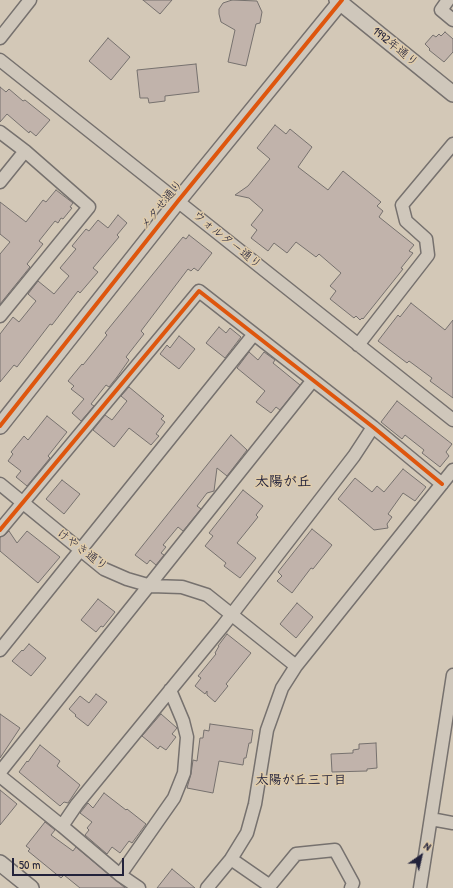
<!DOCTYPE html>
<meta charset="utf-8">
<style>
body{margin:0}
#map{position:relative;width:453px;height:888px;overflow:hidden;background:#d3c8b7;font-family:"Patrick Hand",sans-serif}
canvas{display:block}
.north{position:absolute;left:401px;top:836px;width:40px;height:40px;-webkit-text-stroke:3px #e0ccaa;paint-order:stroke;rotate:34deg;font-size:11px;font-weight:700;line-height:16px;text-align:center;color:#22223b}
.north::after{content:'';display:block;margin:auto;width:14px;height:18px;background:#22223b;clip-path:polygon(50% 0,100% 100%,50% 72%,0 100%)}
.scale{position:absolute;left:12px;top:858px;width:112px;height:18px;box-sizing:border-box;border:2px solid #22223b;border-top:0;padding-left:5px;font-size:12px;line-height:14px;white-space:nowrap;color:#22223b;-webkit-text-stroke:3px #e0ccaa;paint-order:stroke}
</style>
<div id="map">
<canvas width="453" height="888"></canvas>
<div class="north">N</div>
<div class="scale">50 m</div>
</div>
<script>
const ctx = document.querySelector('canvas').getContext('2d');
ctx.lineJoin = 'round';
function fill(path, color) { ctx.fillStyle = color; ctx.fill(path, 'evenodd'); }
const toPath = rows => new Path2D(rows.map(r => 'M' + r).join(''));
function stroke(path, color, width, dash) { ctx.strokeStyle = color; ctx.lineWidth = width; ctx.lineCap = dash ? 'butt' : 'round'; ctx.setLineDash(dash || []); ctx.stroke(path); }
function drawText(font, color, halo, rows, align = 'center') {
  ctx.font = font + ' "Patrick Hand","Klee One",sans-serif'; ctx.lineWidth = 3; ctx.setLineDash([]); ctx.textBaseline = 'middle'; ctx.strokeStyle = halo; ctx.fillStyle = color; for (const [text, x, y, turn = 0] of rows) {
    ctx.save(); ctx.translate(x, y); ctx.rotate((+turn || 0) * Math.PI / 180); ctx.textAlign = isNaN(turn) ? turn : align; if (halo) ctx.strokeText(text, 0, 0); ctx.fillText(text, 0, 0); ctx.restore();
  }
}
const building = toPath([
 [143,0,172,0,160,14,143,0],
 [232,0,257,1,262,12,260,23,256,24,246,66,228,62,235,30,221,22,219,14,219,9,223,3,232,0],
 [445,32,453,39,453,52,444,62,429,50,430,49,425,44,433,35,436,37,439,34,441,36,445,32],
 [108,38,130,57,111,80,89,61,108,38],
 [196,64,199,92,165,96,165,101,149,103,148,98,140,98,137,70,196,64],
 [0,87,6,92,9,89,23,101,25,100,50,120,36,136,30,131,29,133,7,114,0,122,0,87],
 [275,125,286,134,290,129,312,147,298,167,328,190,343,171,381,202,377,206,383,211,379,217,414,245,409,251,413,253,401,268,403,269,363,319,362,318,360,320,356,316,354,318,330,299,336,291,330,286,341,273,319,254,316,257,296,242,287,253,274,243,268,251,251,238,257,230,251,225,263,210,249,198,235,195,248,186,270,159,257,148,275,125],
 [56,190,73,203,70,207,72,208,63,219,61,218,58,223,55,221,39,241,43,244,27,264,30,267,0,304,0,254,10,242,0,234,0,202,26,222,43,200,46,202,56,190],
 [118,215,127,223,117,235,119,237,93,268,98,272,80,293,78,291,52,325,50,324,17,367,14,365,0,382,0,334,13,317,19,322,36,301,28,294,38,281,54,294,69,276,60,268,76,249,72,246,81,235,86,229,89,231,98,220,108,228,118,215],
 [189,235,212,253,198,271,194,268,191,271,188,269,141,331,144,334,126,357,129,360,117,377,109,387,106,385,91,404,94,406,81,421,72,413,84,399,71,389,74,386,68,381,82,364,83,365,107,335,105,333,183,237,186,239,189,235],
 [411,303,445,330,453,320,453,398,430,381,432,378,409,361,407,363,378,341,398,315,400,317,411,303],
 [219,327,226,333,230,328,241,337,225,358,206,343,219,327],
 [179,336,195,349,179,369,160,354,167,345,170,348,179,336],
 [249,352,258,360,264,352,275,360,273,363,300,385,280,410,276,407,271,413,256,402,265,391,237,368,249,352],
 [129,387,164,416,161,419,165,422,156,434,159,436,151,445,129,428,114,447,93,430,105,415,112,420,127,401,121,396,129,387],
 [397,401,452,444,446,452,449,456,440,467,422,453,424,450,405,435,402,439,381,422,397,401],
 [47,416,67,432,48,456,50,458,27,486,16,477,21,471,8,461,13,454,11,452,24,436,28,440,47,416],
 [231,435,247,450,227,476,217,468,214,491,207,493,197,506,201,509,183,531,178,527,163,545,166,547,161,553,164,555,156,565,150,560,147,564,135,555,231,435],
 [403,469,426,487,415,501,403,493,388,514,392,517,387,524,388,528,374,530,338,499,355,478,372,492,377,486,384,492,403,469],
 [62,480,80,494,64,514,46,499,62,480],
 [243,490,263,506,256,515,258,517,237,543,256,558,240,578,224,566,226,563,205,546,213,536,209,533,243,490],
 [312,529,332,545,313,569,311,568,292,593,277,581,282,576,278,572,312,529],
 [9,531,17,543,27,531,60,557,38,583,0,551,0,537,5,535,9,531],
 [98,599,115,612,103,627,101,626,96,632,81,620,98,599],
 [297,603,313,617,296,638,280,624,297,603],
 [227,634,251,653,226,684,228,686,215,702,207,695,207,691,205,694,195,686,201,678,198,676,216,654,215,653,219,646,218,646,227,634],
 [29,644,46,658,31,676,12,661,22,650,23,651,29,644],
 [96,694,107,702,88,726,75,716,76,715,69,709,80,696,89,703,96,694],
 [0,714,20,728,0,758,0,714],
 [161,714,177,728,172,734,176,737,166,750,160,746,158,749,142,736,161,714],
 [210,724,253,730,251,743,249,743,246,758,244,758,243,765,219,761,213,793,187,788,191,774,193,760,197,761,200,738,203,738,204,730,209,731,210,724],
 [376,743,377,768,367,769,367,771,332,772,331,754,353,753,353,750,359,749,359,744,376,743],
 [40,745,60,761,57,766,80,785,68,803,64,802,60,806,19,772,27,761,28,762,40,745],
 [0,790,17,804,0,825,0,790],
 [104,793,126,810,127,809,146,824,132,843,129,841,120,853,112,847,107,854,85,835,89,830,87,828,92,822,80,813,88,803,93,808,104,793],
 [45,822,55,830,51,835,73,851,76,847,125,888,80,888,64,875,61,878,28,851,30,849,26,846,45,822],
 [172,869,195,888,157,888,172,869]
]);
const minor = toPath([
 [448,0,441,10,453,20],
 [0,38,30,0],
 [0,60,453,420],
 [0,132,25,151,89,207,0,316],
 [0,182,25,151],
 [358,345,428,255,426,239,406,221,402,205,453,144],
 [0,484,104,569,127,579,151,586,182,587,207,595,296,666],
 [0,530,199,291,373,427,442,484],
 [0,650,254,334],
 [0,772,313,380],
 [0,776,62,826,120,875,139,888],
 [431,819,453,823],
 [62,826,77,804,222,627,354,456,373,427],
 [231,859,270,886],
 [120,875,174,798,184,773,187,737,183,721,170,690],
 [207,888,231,859,247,833,255,804,267,730,282,688,296,666,453,470],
 [268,888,296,854,335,850,353,883,351,888],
 [420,888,453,675]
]);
const tertiary = toPath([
 [337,0,453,94],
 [0,426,178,201,342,0],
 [0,863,31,888]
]);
const cycleway = toPath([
 [0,426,178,201,342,0],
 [0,530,199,291,373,427,442,484]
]);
const streetNames = [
 ["1992年通り",395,47,39],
 ["メタせ通り",162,205,-51],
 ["ウォルター通り",227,240,39],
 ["けやき通り",82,550,37]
];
const neighbourhoodNames = [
 ["太陽が丘三丁目",301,781]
];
const quarterNames = [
 ["太陽が丘",283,482]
];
fill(building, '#c1b3ab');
stroke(building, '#76716e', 1);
stroke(minor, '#76716e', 15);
stroke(tertiary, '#76716e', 18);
stroke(minor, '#cfc7bb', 12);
stroke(tertiary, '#cfc7bb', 15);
stroke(cycleway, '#de560e', 4);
drawText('12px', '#22223b', '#e0ccaa', streetNames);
drawText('bold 13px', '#22223b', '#e0ccaa', neighbourhoodNames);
drawText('bold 14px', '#22223b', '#e0ccaa', quarterNames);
</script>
